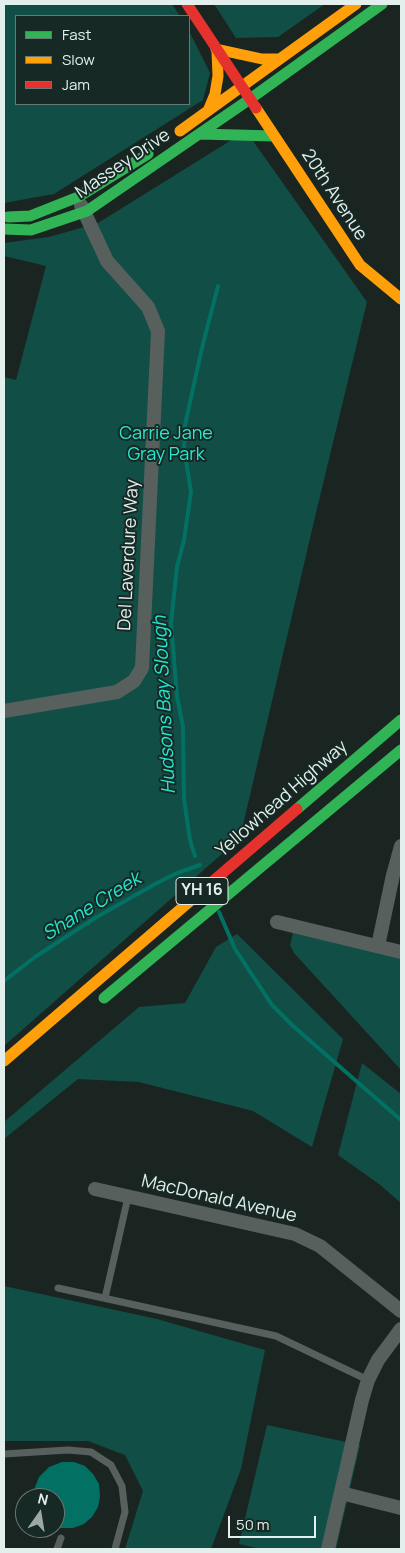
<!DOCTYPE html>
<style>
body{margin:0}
#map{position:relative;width:405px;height:1553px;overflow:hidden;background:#1a2522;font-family:Manrope,sans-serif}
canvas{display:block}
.frame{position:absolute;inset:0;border:5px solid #e3efec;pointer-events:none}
.legend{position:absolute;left:15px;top:15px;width:175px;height:90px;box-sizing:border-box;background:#162925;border:1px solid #687875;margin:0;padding:6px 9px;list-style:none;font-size:15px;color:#e3efec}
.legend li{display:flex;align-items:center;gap:10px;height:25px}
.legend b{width:25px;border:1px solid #687875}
.north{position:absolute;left:15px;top:1488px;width:50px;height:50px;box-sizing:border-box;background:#162925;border:1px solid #687875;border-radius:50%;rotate:13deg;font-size:14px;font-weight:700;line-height:20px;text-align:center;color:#e3efec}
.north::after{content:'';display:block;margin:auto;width:18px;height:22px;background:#9da8a5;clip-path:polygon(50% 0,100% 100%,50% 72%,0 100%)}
.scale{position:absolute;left:228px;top:1516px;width:88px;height:22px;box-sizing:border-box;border:2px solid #e3efec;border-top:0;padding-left:6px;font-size:15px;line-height:18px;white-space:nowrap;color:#e3efec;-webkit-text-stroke:4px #162925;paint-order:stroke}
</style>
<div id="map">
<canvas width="405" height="1553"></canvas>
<div class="frame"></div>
<ul class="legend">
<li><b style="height:6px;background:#30b455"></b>Fast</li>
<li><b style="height:6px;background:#ff9f0a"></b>Slow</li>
<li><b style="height:6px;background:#e5322d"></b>Jam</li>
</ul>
<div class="north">N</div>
<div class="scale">50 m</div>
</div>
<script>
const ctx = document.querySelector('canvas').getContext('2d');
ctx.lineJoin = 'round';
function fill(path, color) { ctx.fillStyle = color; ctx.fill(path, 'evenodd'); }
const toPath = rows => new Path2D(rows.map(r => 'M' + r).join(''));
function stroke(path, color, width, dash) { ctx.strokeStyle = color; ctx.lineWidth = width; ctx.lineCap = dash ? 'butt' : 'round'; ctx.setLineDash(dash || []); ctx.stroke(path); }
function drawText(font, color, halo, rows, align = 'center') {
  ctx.font = font + ' Manrope,sans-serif'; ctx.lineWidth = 4; ctx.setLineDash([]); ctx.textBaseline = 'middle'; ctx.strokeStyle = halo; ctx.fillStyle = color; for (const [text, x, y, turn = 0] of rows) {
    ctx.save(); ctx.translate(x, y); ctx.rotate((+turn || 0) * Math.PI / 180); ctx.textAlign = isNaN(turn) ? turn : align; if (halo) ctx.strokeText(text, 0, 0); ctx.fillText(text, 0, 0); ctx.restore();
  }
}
const green = toPath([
 [4,4,172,4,180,16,16,16,16,104,189,104,189,31,210,73,203,100,54,194,4,203],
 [214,4,325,4,278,37,236,38],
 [246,131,367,302,315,517,240,838,4,1046,4,377,16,380,46,266,4,256,4,243,49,237,98,223],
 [294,929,401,953,401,1070,294,953,290,945],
 [237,934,343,1039,312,1147,253,1111,139,1082,78,1079,4,1139,4,1122,139,1007,185,1003,216,947],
 [362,1063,401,1094,401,1203,379,1184,338,1155],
 [4,1286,157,1319,265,1350,241,1469,211,1549,125,1549,143,1491,125,1455,88,1441,4,1441],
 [267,1425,360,1445,336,1549,261,1549,239,1544]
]);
const water = toPath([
 [62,1462,74,1462,85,1466,93,1474,99,1484,100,1496,98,1507,92,1517,84,1524,73,1528,61,1528,55,1526,55,1498,34,1497,34,1490,39,1477,49,1467]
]);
const stream = toPath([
 [195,856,190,840,184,799,183,727,177,696,171,623,177,567,184,540,191,492,184,448,185,425,202,348,218,286],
 [219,912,235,949,272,1005,293,1026,401,1120],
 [4,981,35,957,95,918,155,884,177,873,200,865]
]);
const lane = toPath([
 [58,1288,276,1336,368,1380],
 [105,1298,128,1197],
 [4,1454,68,1450,91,1452,111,1465,122,1486,125,1512,115,1549],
 [57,1549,61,1538]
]);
const street = toPath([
 [4,711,117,692,134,681,142,668,158,331,148,307,107,261,81,205],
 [277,922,401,952],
 [378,946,393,875,401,846],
 [95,1189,295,1234,320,1246,401,1311],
 [341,1493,401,1508],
 [328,1549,362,1400,368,1380,378,1360,401,1329]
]);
const fast = toPath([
 [199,134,274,136],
 [8,217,30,216,78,197,148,154],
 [4,229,31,230,87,211,250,99,382,4],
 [297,809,401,720],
 [104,998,401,750]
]);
const slow = toPath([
 [216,49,262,59,279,59],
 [256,108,360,265,401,299],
 [208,111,215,94,218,76,217,51],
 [180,131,356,4],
 [4,1061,204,889]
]);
const jam = toPath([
 [187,4,256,108],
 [204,889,297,809]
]);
const shields = [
 [202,891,52]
];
const shieldNames = [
 ["YH 16",202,891]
];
const streetNames = [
 ["Massey Drive",123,164,-34],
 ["20th Avenue",334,195,57],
 ["Del Laverdure Way",129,555,-87],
 ["Yellowhead Highway",282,799,-41],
 ["MacDonald Avenue",219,1199,13]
];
const parkNames = [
 ["Carrie Jane",166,434],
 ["Gray Park",166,455]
];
const waterNames = [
 ["Hudsons Bay Slough",165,705,-93],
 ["Shane Creek",92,907,-32]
];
fill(green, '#114e45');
fill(water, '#027164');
stroke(stream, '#027164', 4);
stroke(lane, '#58605e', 7);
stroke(street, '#58605e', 14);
stroke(fast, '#30b455', 11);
stroke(slow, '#ff9f0a', 11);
stroke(jam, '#e5322d', 11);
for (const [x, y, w] of shields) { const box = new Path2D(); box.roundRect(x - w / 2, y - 13.5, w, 27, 4); ctx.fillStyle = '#162925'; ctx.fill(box); stroke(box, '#e3efec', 1); }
drawText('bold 16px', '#e3efec', null, shieldNames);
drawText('18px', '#e3efec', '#162925', streetNames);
drawText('18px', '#27e9d1', '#162925', parkNames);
drawText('italic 19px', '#21e7cf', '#162925', waterNames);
</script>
